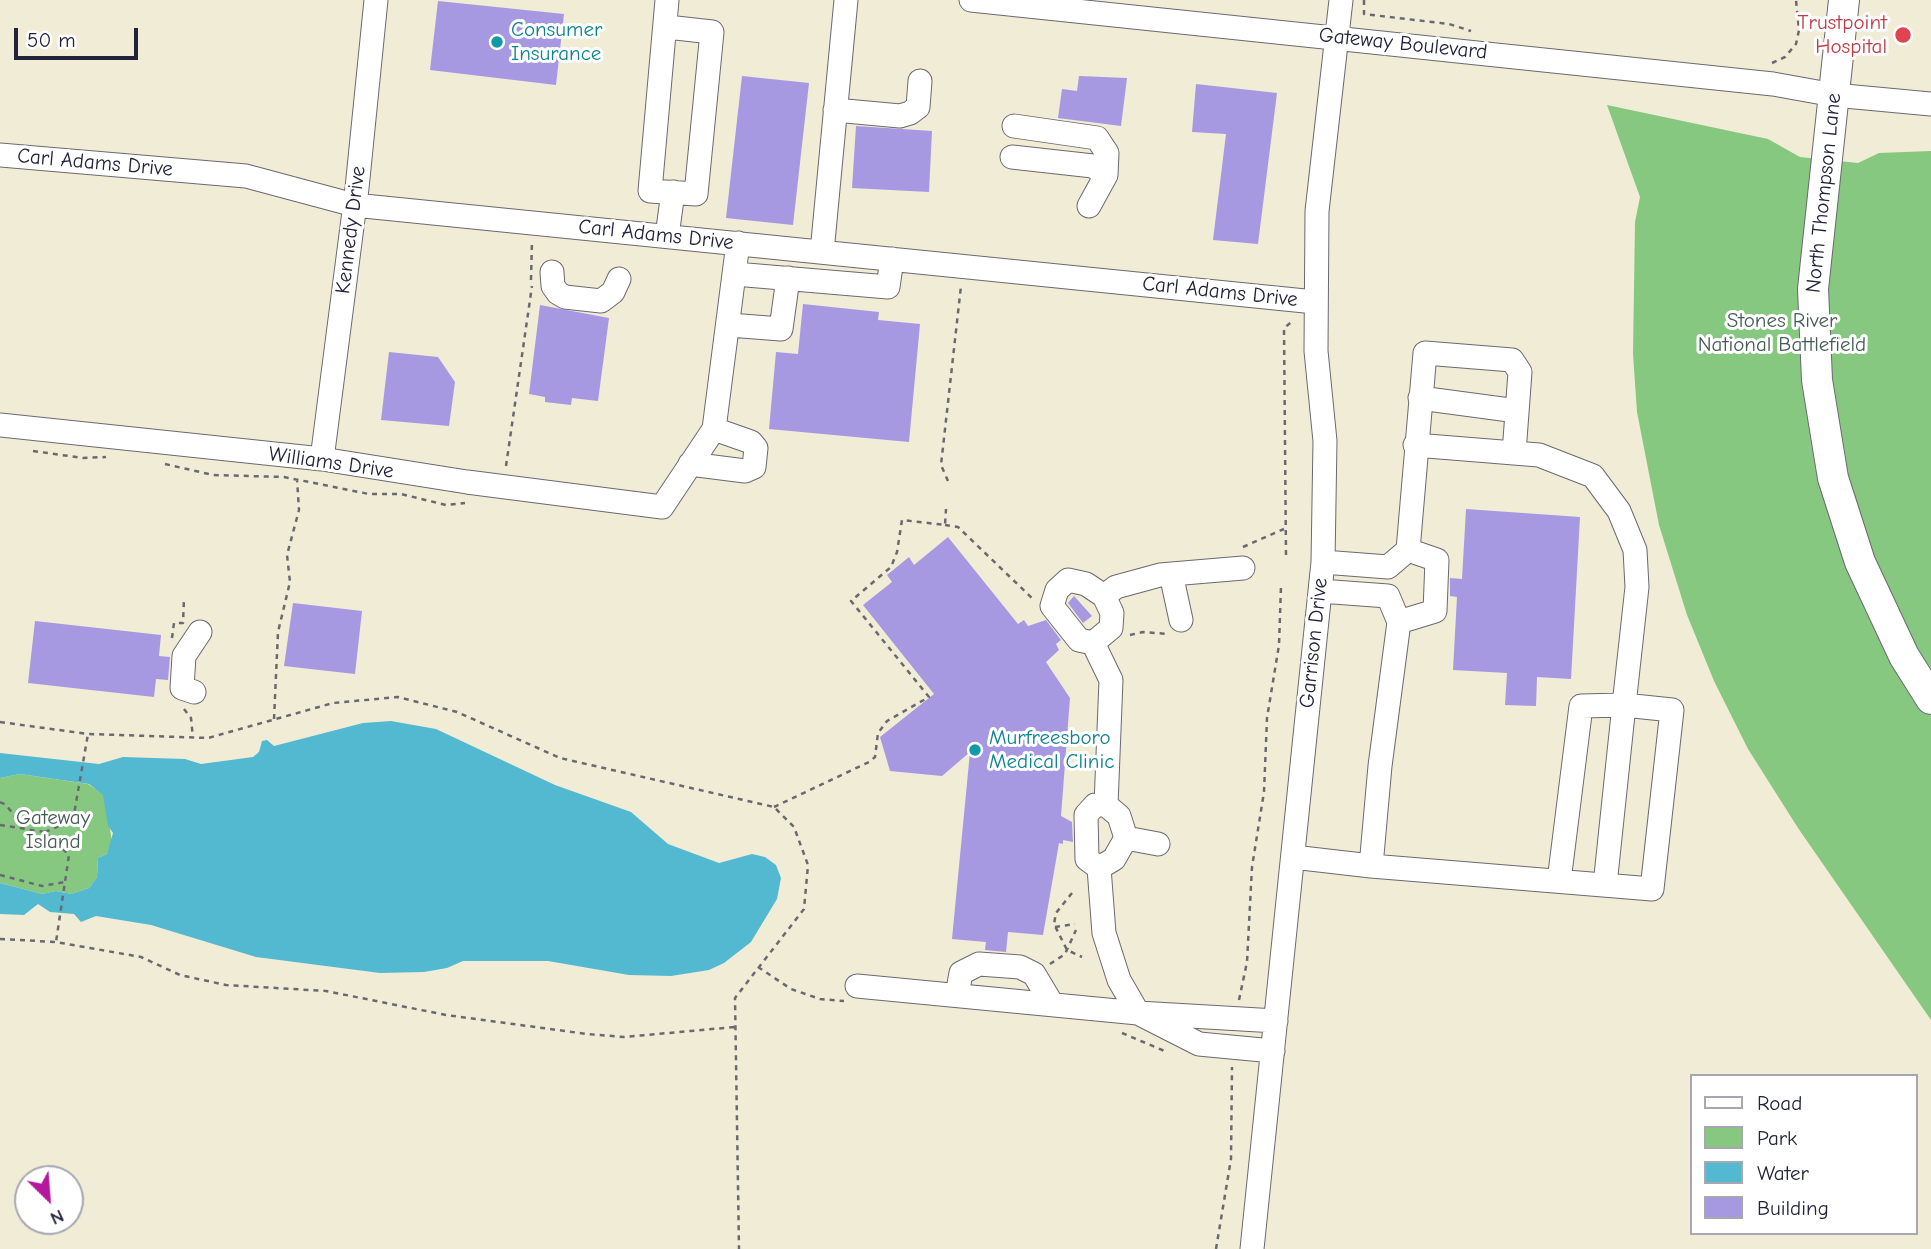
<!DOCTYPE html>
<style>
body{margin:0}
#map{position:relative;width:1931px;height:1249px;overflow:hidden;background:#f1ecd6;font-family:"Comic Neue",sans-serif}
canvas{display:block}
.legend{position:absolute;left:1690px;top:1074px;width:228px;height:161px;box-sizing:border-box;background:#fff;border:2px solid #a7a7b1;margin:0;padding:9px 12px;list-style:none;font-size:21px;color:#22223b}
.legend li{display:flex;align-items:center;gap:14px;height:35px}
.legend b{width:35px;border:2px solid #a7a7b1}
.north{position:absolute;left:14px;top:1165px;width:70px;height:70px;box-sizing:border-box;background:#fff;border:2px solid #a7a7b1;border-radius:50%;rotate:155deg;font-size:19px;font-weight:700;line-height:28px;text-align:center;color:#22223b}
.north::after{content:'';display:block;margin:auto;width:24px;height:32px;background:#b5179e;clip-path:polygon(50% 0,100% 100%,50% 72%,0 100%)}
.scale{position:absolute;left:14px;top:28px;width:124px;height:32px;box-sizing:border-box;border:4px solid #22223b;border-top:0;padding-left:9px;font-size:21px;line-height:24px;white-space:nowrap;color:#22223b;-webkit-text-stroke:5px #fff;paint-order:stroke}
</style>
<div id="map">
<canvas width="1931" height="1249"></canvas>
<ul class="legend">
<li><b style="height:9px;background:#fff"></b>Road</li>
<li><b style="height:19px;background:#87c880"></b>Park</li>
<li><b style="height:19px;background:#52b9d0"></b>Water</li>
<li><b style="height:19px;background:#a798e2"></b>Building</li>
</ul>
<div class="north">N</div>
<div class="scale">50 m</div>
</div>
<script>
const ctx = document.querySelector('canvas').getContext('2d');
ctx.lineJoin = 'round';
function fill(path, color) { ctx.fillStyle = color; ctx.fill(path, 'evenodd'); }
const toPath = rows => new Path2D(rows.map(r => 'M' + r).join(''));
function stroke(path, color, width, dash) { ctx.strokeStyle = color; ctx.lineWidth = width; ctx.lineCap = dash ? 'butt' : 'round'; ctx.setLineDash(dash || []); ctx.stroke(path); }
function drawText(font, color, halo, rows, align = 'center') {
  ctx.font = font + ' "Comic Neue",sans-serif'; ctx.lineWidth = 6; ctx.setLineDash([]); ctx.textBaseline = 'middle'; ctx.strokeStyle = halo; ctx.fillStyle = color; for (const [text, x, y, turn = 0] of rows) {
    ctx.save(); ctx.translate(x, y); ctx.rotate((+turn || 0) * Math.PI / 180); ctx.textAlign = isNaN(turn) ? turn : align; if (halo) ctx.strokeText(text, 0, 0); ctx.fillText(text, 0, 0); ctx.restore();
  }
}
const green = toPath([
 [1607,105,1768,139,1800,157,1858,163,1879,153,1931,151,1931,1020,1798,828,1748,749,1714,681,1687,615,1659,525,1637,412,1633,354,1635,222,1640,197],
 [20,774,88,784,104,795,112,841,107,854,98,858,97,877,89,888,71,894,56,891,42,894,0,883,0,778]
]);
const water = toPath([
 [391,721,436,729,555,785,631,812,668,844,719,863,752,854,765,857,776,865,781,878,777,899,751,942,724,963,709,970,671,976,629,975,548,961,463,961,447,968,424,972,380,973,256,957,151,925,96,916,81,922,74,914,50,912,38,904,24,915,0,914,0,883,42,894,56,891,71,894,89,888,97,877,98,858,107,854,113,833,108,826,103,795,89,784,20,774,0,778,0,753,99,764,123,757,185,759,201,764,253,757,259,752,262,741,267,740,274,746,363,723]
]);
const building = toPath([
 [438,1,564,14,556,85,430,70],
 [742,76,809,83,793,225,726,218],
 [1079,76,1127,78,1121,126,1058,118,1062,89,1077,91],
 [1196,84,1277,93,1258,244,1213,240,1226,134,1192,132],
 [856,126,932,131,929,192,852,188],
 [803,304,879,312,878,320,920,324,909,442,769,429,776,352,798,354],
 [540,305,609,318,598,401,572,398,571,405,545,402,545,397,529,394],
 [389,352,438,357,455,382,449,426,381,420],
 [1466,509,1580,517,1571,679,1537,677,1536,706,1505,705,1507,673,1453,670,1457,597,1450,596,1450,578,1462,579],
 [948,537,1018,624,1024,620,1028,626,1046,620,1061,640,1056,644,1059,650,1046,662,1070,698,1061,816,1072,822,1073,842,1063,840,1063,844,1059,843,1043,935,1008,932,1006,952,985,950,986,942,952,939,970,752,942,776,890,771,880,737,934,694,863,605,892,582,887,575,909,557,914,565],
 [1074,596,1092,616,1083,623,1068,603],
 [293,603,362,611,355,674,284,666],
 [35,621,161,635,159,656,170,657,168,680,156,679,154,697,28,683]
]);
const path = toPath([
 [1364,0,1364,14,1449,24,1471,31],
 [1772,63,1785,57,1796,44,1799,30,1796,0],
 [531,280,532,241],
 [33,451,83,458,106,457],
 [165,464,213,475,284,477,369,494,401,494,446,505,465,503],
 [506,466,532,286],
 [948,481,941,465,961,286],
 [945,525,958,527,1034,600],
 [1243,547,1284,529],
 [1286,555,1284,328,1294,320],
 [1130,635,1143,632,1168,634],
 [172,638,174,623,183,623,184,598],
 [184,709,191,718,193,738],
 [274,719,278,632,290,582,287,555,299,510,297,479],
 [0,722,88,734,208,738,333,703,398,697,457,712,560,758,774,807,794,827,808,865,804,909,735,998,739,1249],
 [0,802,6,805,25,829],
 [774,807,869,762,875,757,878,733,887,721,929,697,851,601,891,567,897,552,902,520,945,525,946,509],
 [0,825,45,832,69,855,56,942],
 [45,832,73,820,88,734],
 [0,875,42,886,65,882],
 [1072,893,1056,913,1054,924,1067,950,1082,957],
 [1055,927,1075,924],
 [0,939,56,942,141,957,180,975,226,985,326,991,446,1015,587,1034,624,1037,735,1027],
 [1050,964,1065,954,1076,930],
 [758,967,791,989,820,999,844,1001],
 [1239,1000,1247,962,1252,867,1264,792,1267,718,1279,645,1281,586],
 [1122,1033,1167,1052],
 [1216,1249,1231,1159,1232,1067]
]);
const minor = toPath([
 [971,0,1773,84,1834,95,1931,104],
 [667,27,712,32,696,194,650,191,667,0],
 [835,110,900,116,910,113,918,107,920,81],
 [1014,126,1097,138,1107,153,1106,175,1089,206],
 [0,155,246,176,354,205,1315,302],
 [1012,157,1093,166,1106,175],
 [667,236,673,192],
 [822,252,846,0],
 [552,272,553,286,558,293,565,297,601,301,613,292,619,279],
 [735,274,888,287,892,259],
 [729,325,781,329,788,278],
 [1420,398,1517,411],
 [0,425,322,459,467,482,662,507,714,429,738,243],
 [1415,445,1514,453],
 [322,459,357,188,376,0],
 [690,464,745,471,754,467,756,448,751,442,714,429],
 [1171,574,1181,620],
 [1320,591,1388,596,1399,622,1380,766,1371,866,1652,889,1672,710,1624,705,1637,587,1635,550,1619,511,1593,476,1539,455,1514,453,1520,372,1512,360,1425,353,1408,550,1388,567,1323,562],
 [1104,596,1116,587,1160,575,1243,568],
 [1399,622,1435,611,1437,560,1408,550],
 [1093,643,1111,628,1112,613,1104,596,1086,584,1068,580,1057,590,1052,606,1079,640,1093,643,1111,680,1106,805],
 [194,692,182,688,184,656,200,632],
 [1126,838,1158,844],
 [1293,857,1371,866],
 [1099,868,1114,859,1126,838,1119,816,1106,805,1095,805,1086,815,1087,859,1099,868,1104,933,1119,980,1138,1013,1199,1044,1273,1051],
 [1559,881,1581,706,1624,705,1605,885],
 [857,986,1138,1013,1276,1021],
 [957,995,961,973,979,964,1020,967,1034,974,1052,1004],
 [1252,1249,1323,562,1325,441,1316,351,1317,211,1341,0]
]);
const major = toPath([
 [1844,0,1813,289,1817,380,1833,478,1860,562,1904,656,1931,699]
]);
const markers = [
 [1903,35,9,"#e0444e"],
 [497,42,7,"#0f9aa8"],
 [975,750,7,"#0f9aa8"]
];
const healthNames = [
 ["Trustpoint",1887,23],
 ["Hospital",1887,47]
];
const cultureNames = [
 ["Consumer",511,30],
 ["Insurance",511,54],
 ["Murfreesboro",989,738],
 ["Medical Clinic",989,762]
];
const streetNames = [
 ["Gateway Boulevard",1403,44,6],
 ["Carl Adams Drive",95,163,5],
 ["North Thompson Lane",1824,193,-84],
 ["Kennedy Drive",351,230,-83],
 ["Carl Adams Drive",656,235,6],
 ["Carl Adams Drive",1220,292,6],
 ["Williams Drive",331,463,8],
 ["Garrison Drive",1314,643,-84]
];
const parkNames = [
 ["Stones River",1782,321],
 ["National Battlefield",1782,345],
 ["Gateway",53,818],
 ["Island",53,842]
];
fill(green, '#87c880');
fill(water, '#52b9d0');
fill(building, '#a798e2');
stroke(minor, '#6a6971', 25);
stroke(major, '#6a6971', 32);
stroke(path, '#6a6971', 2.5, [5, 5]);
stroke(minor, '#fff', 23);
stroke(major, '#fff', 30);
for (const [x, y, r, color] of markers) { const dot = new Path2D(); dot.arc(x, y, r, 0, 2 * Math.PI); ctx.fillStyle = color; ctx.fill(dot); stroke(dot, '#fff', 2.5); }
drawText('21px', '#be3a42', '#fff', healthNames, 'right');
drawText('21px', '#0d838f', '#fff', cultureNames, 'left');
drawText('21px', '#22223b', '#fff', streetNames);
drawText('21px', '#455c53', '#fff', parkNames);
</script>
